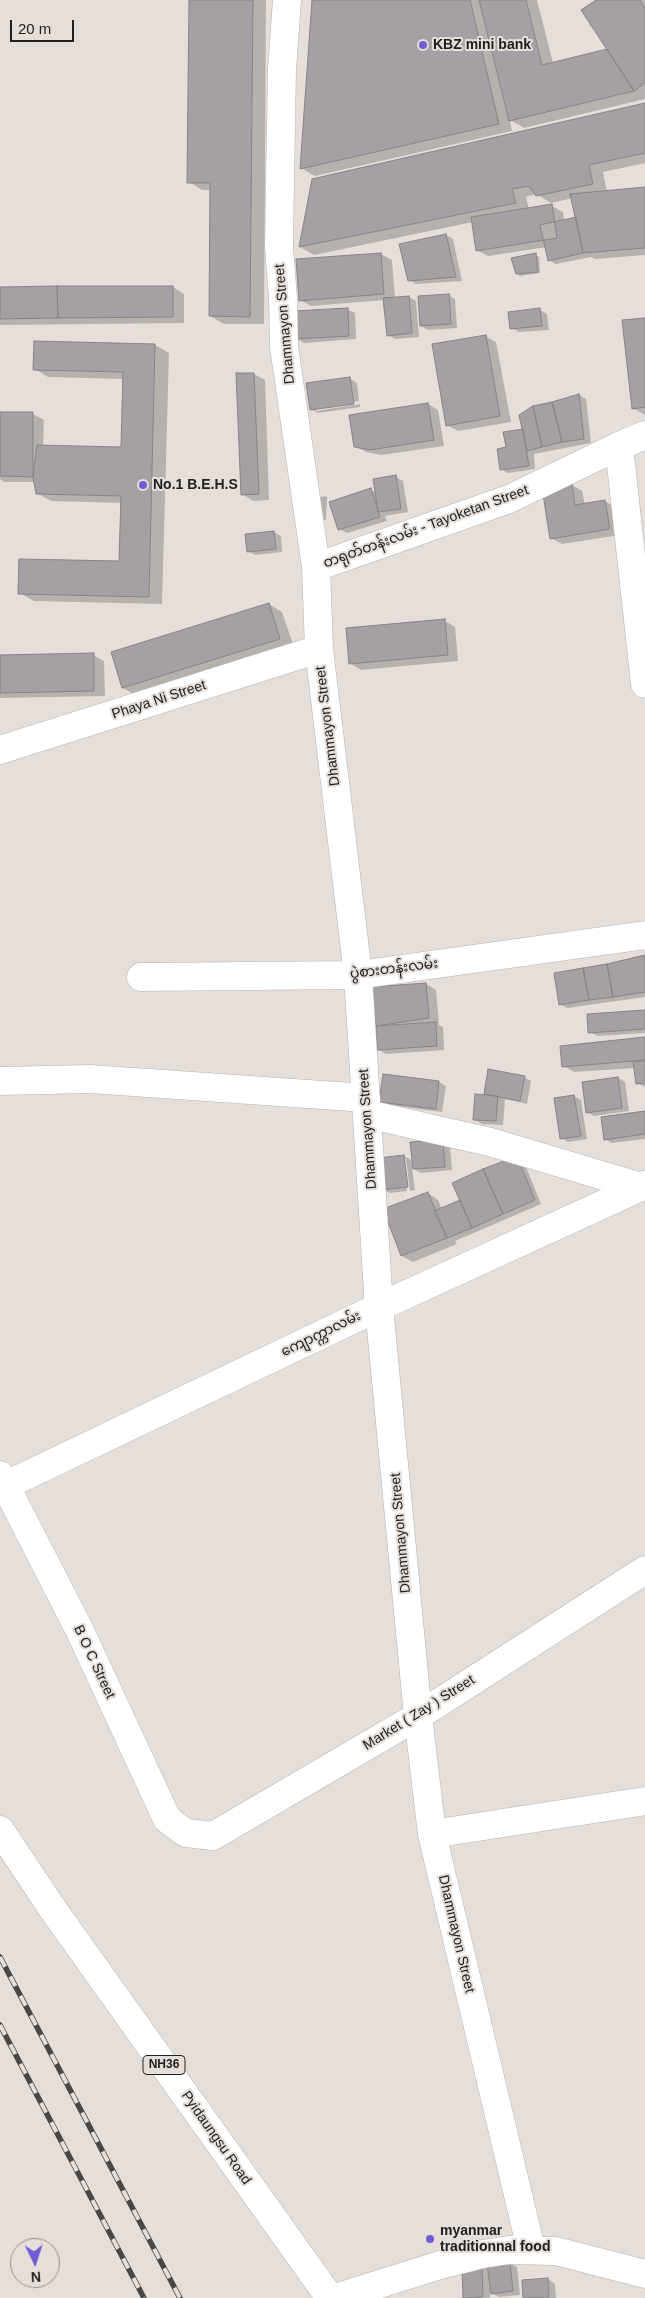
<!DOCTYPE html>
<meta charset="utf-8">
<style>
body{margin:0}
#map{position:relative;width:645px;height:2298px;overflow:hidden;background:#e5ded9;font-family:Helvetica,sans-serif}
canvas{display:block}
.north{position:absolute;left:10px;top:2238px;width:50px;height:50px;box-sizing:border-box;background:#e5ded9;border:1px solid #97928e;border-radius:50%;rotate:176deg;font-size:14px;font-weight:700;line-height:20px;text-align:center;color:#22201e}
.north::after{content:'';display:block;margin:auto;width:18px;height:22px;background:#705bd5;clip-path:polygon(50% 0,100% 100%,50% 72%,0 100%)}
.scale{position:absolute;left:10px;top:20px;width:64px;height:22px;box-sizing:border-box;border:2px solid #22201e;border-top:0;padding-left:6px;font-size:15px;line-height:18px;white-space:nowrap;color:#22201e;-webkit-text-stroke:4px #e5ded9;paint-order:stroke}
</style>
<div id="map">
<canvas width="645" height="2298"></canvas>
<div class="north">N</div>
<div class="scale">20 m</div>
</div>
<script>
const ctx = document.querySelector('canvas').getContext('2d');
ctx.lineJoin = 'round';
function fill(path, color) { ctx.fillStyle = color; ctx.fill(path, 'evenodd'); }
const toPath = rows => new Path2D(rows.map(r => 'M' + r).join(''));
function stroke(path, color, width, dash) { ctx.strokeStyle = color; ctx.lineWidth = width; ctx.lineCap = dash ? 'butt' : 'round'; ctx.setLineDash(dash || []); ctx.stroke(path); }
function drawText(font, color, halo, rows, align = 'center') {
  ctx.font = font + ' Helvetica,"Noto Sans Myanmar",sans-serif'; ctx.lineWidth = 4; ctx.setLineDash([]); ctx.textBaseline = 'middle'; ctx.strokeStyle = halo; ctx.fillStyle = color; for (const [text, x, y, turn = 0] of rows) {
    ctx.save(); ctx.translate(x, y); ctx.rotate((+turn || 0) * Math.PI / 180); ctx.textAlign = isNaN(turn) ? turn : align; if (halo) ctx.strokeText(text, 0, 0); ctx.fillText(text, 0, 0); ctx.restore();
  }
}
const shadow = toPath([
 [190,0,266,0,264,324,224,324,210,316,211,190,202,190,189,182],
 [314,0,537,0,553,63,609,50,599,0,645,0,645,99,524,128,510,120,512,131,315,176,301,168],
 [645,104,645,163,603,172,607,192,645,188,645,255,595,259,591,257,556,264,549,260,547,247,488,256,477,250,473,222,314,255,300,247,313,180],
 [536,194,551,203,573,198,577,218,564,221,563,212,552,206,529,209,526,197],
 [446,235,453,239,462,281,416,284,409,280],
 [381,254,392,260,395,298,409,297,416,301,419,337,395,339,388,335,385,300,311,306,300,300],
 [535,255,539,257,540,273,520,276,517,274],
 [173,287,184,294,184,323,0,325,0,289],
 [448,295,455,299,457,328,428,330,421,326],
 [347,309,355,313,356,339,304,343,297,339],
 [540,310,547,314,549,330,519,332,512,328],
 [645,319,645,415,633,408],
 [485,336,496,342,511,422,458,431,447,425],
 [35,342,155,345,169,353,162,604,34,601,20,593,120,563,122,503,51,501,37,493,35,482,4,482,0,479,0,413,33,414,44,420,43,446,122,449,124,379,48,377,35,369],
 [254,374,265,380,269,500,253,501,242,494],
 [349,378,357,383,359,401,316,408,316,411,360,404,360,407,318,413,311,409],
 [579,395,586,399,591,443,534,454,535,469,508,473,501,469,507,448,524,430],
 [428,404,438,410,444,446,381,455,366,452,355,446],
 [396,477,403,481,408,512,385,516,387,521,347,533,339,529,371,490,377,493],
 [572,485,582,491,585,505,605,501,615,507,620,535,562,544,551,538],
 [324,496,327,497,326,520,303,519,300,506],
 [274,532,281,536,282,552,255,555,248,551],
 [269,604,282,612,294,647,137,696,123,688],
 [445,621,455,627,458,661,361,670,350,663],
 [93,655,104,661,105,696,0,698,0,656],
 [645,956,645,997,567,1008,560,1004,555,974],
 [426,984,436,990,439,1025,443,1027,444,1050,386,1054,379,1050,381,1027,377,1025],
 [645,1012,645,1033,597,1036,590,1032],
 [645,1039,645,1087,637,1083,635,1068,574,1072,564,1066],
 [489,1071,524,1077,531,1081,527,1104,505,1099,503,1125,482,1124,475,1120,485,1096],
 [618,1078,625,1082,629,1111,594,1116,587,1112],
 [439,1082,446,1086,442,1112,388,1105,381,1101],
 [574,1096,581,1100,587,1139,568,1142,561,1138,555,1099],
 [645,1112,645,1139,612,1143,605,1139],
 [412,1143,450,1145,452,1170,421,1173,412,1168,415,1190,410,1191,406,1159,403,1159,407,1191,390,1193,382,1189,404,1156,413,1161],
 [524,1162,541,1204,455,1241,457,1244,413,1262,402,1256,428,1193,438,1200,442,1209,461,1200],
 [510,2263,517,2267,520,2295,499,2297,490,2292,490,2298,465,2297,482,2266,489,2270],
 [548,2279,555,2284,556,2298,524,2298]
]);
const building = toPath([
 [189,0,253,0,250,317,209,316,210,183,187,183,189,0],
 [312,0,470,0,499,124,300,169,312,0],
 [479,0,526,0,542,65,607,49,634,91,509,121,479,0],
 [596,0,640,0,645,8,645,83,634,91,581,10,596,0],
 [645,103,645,153,589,165,593,184,536,196,529,186,512,189,516,203,299,247,312,179,645,103],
 [645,187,645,248,583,253,570,194,645,187],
 [552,204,557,238,476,251,471,217,552,204],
 [576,217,583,253,548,261,540,225,576,217],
 [446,234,456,277,408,281,399,244,446,234],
 [381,253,384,294,299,301,296,259,381,253],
 [536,253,538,272,516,274,511,258,536,253],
 [57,286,173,286,173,317,58,318,57,286],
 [57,286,58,318,0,319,0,287,57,286],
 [449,294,451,324,420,326,418,296,449,294],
 [409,296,412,333,387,336,383,298,409,296],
 [348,308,349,336,296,339,294,311,348,308],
 [540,308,542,326,510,329,508,312,540,308],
 [645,318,645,407,632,409,622,320,645,318],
 [486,335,500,416,446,426,432,344,486,335],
 [34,341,155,344,149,597,18,594,19,559,119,561,121,496,36,494,33,477,37,445,121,447,123,372,33,370,34,341],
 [236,373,254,373,259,494,241,495,236,373],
 [350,377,354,404,310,410,306,383,350,377],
 [579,394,584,439,562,442,552,402,579,394],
 [552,402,562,442,542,447,533,406,552,402],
 [428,403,434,440,370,450,354,447,349,415,428,403],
 [533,406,542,447,527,451,519,415,533,406],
 [0,412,33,412,33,477,0,476,0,412],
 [523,429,529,466,500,470,497,449,506,447,503,432,523,429],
 [396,475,401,509,378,512,373,479,396,475],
 [572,483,575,505,605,500,610,529,550,539,542,488,572,483],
 [371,488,380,517,338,530,329,502,371,488],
 [274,531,276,549,247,552,245,534,274,531],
 [269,603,280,639,122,688,111,652,269,603],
 [445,619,448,655,349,664,346,628,445,619],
 [94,653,94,691,0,693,0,655,94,653],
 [645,955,645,992,613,997,607,964,645,955],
 [607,964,613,997,589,1000,583,968,607,964],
 [583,968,589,1000,559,1005,554,973,583,968],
 [426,983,429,1018,376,1026,370,987,426,983],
 [645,1010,645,1029,588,1033,587,1014,645,1010],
 [436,1022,437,1046,377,1050,376,1026,436,1022],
 [645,1037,645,1060,562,1067,560,1046,645,1037],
 [645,1060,645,1083,636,1084,633,1062,645,1060],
 [488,1069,525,1076,520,1101,484,1094,488,1069],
 [383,1074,439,1081,436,1109,379,1102,383,1074],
 [618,1077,622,1108,586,1113,582,1082,618,1077],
 [475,1094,498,1096,496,1121,473,1120,475,1094],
 [574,1095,581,1136,560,1139,554,1098,574,1095],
 [645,1111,645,1134,604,1140,601,1117,645,1111],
 [443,1140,445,1167,413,1169,410,1142,443,1140],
 [404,1155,408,1187,381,1190,378,1158,404,1155],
 [517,1156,535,1200,503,1214,483,1169,517,1156],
 [483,1169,503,1214,472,1228,452,1183,483,1169],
 [428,1192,447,1238,401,1256,383,1209,428,1192],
 [460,1200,472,1228,447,1238,434,1211,460,1200],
 [510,2261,513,2291,491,2294,487,2264,510,2261],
 [482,2265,483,2297,463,2298,462,2266,482,2265],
 [548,2278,549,2298,523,2298,522,2280,548,2278]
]);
const minor = toPath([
 [287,0,282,70,280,181,279,248,283,298,284,347,316,567,319,649,358,975,379,1307,418,1716,432,1834,531,2249],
 [619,446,645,684],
 [316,567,509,499,619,446,645,435],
 [0,750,319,649],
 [141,977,358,975,645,935],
 [0,1081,90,1079,366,1098],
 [367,1114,490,1142,641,1187],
 [0,1475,80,1631,167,1819,186,1833,213,1836,418,1716,645,1570],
 [432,1834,645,1801],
 [335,2298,440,2265,483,2254,509,2250,556,2251,645,2274]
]);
const major = toPath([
 [0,1488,379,1307,645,1185]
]);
const highway = toPath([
 [0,1830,52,1908,330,2298]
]);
const rail = toPath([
 [0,1957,180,2298],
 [0,2025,144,2298]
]);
const markers = [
 [423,45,5,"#705bd5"],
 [143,485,5,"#705bd5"],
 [430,2239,5,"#705bd5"]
];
const shields = [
 [164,2065,42]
];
const shieldNames = [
 ["NH36",164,2065]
];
const poiNames = [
 ["KBZ mini bank",433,45],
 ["No.1 B.E.H.S",153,485],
 ["myanmar",440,2231],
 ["traditionnal food",440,2247]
];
const streetNames = [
 ["Dhammayon Street",285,324,-95],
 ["တရုတ်တန်းလမ်း - Tayoketan Street",426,527,-20],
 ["Phaya Ni Street",159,700,-18],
 ["Dhammayon Street",328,726,-97],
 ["ပွဲစားတန်းလမ်း",394,969,-7],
 ["Dhammayon Street",368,1129,-94],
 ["ကျောက္ကာလမ်း",321,1334,-26],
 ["Dhammayon Street",401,1533,-95],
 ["B O C Street",94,1662,65],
 ["Market ( Zay ) Street",419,1713,-32],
 ["Dhammayon Street",456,1934,77],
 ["Pyidaungsu Road",216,2138,55]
];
fill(shadow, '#0003');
fill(building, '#a69fa4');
stroke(building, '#898387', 1);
stroke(minor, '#b8b2ad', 29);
stroke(major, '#b8b2ad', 29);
stroke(highway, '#b8b2ad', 29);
stroke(minor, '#fff', 28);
stroke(major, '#fff', 28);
stroke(highway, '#fff', 28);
stroke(rail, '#494643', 5.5);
stroke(rail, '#e5ded9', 4, [11]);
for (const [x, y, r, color] of markers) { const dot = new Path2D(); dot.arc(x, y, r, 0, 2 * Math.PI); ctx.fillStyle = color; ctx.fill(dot); stroke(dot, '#e5ded9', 2); }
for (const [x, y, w] of shields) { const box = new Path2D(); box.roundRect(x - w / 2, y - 9.5, w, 19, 4); ctx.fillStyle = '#e5ded9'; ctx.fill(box); stroke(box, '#22201e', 1); }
drawText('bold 12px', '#22201e', null, shieldNames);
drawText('bold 14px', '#22201e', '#e5ded9', poiNames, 'left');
drawText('14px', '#22201e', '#e5ded9', streetNames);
</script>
